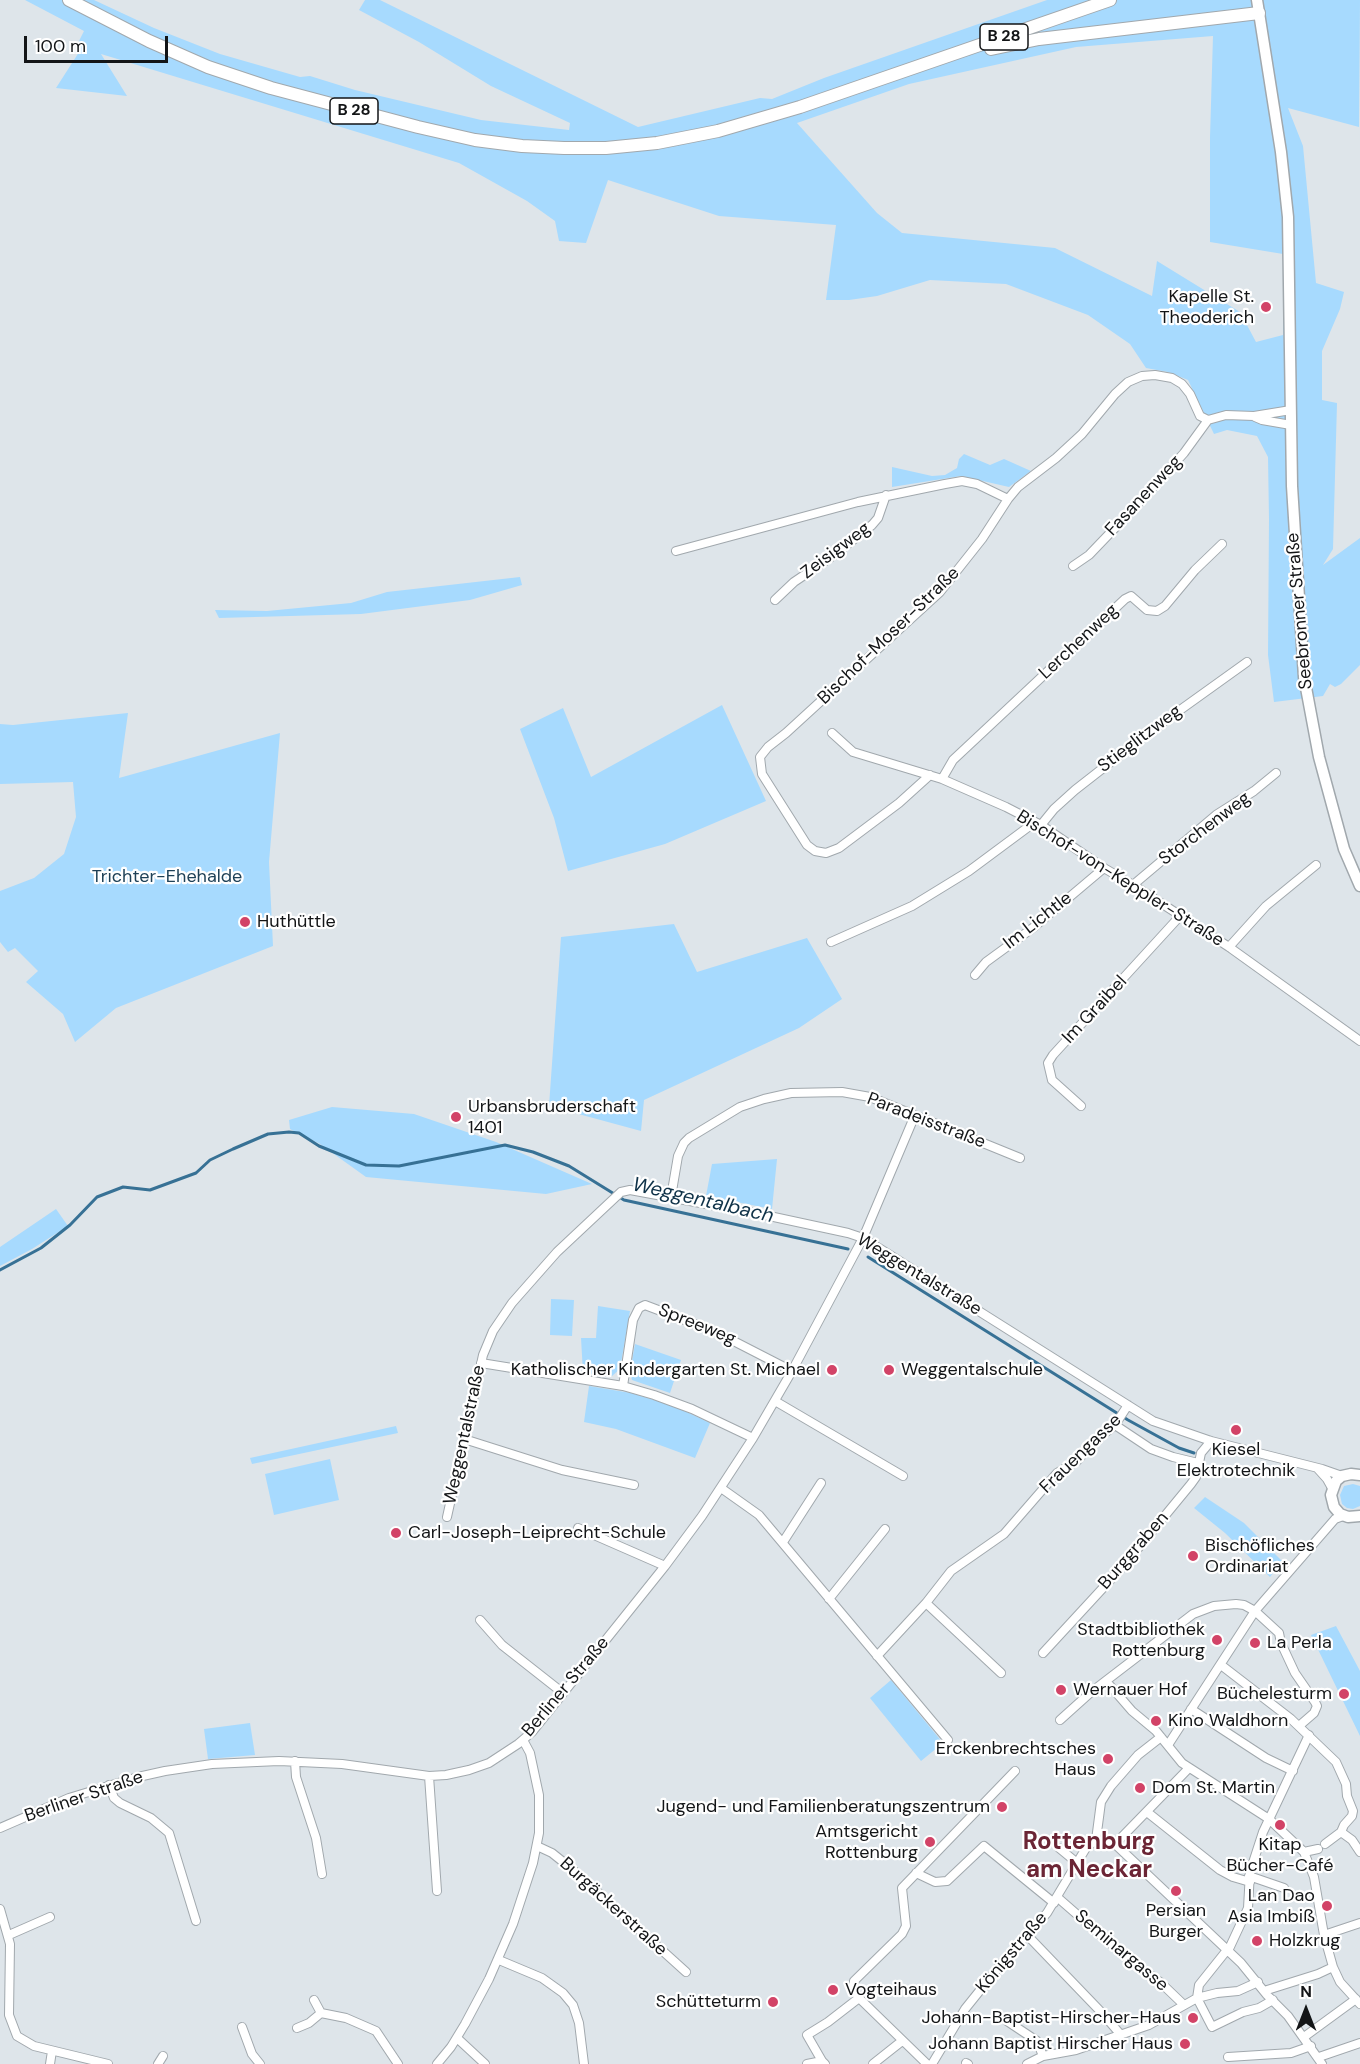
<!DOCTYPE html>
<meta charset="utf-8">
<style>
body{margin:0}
#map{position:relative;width:1360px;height:2064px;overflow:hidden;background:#dee5ea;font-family:"DM Sans",sans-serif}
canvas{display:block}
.north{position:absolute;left:1276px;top:1980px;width:60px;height:60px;-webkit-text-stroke:4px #fff;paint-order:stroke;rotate:0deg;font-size:16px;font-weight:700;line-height:24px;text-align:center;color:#131517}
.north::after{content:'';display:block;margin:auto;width:21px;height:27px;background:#131517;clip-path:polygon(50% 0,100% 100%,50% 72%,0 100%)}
.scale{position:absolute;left:24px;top:36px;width:144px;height:27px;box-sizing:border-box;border:3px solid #131517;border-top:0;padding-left:8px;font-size:18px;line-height:21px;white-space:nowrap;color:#131517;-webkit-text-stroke:4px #fff;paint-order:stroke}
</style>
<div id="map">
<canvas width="1360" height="2064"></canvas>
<div class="north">N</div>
<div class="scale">100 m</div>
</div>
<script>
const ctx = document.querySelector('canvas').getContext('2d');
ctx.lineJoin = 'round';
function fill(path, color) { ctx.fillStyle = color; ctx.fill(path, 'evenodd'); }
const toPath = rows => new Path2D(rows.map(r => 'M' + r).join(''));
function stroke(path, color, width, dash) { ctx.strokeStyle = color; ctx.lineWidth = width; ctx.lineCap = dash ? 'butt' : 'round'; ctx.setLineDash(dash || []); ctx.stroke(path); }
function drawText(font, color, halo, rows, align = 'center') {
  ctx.font = font + ' "DM Sans",sans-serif'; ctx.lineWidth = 4.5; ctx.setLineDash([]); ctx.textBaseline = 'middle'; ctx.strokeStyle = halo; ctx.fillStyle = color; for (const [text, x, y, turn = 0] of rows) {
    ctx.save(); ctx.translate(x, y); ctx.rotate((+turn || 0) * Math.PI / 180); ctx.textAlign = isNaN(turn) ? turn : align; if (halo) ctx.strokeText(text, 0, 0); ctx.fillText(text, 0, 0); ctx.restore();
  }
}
const green = toPath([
 [25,0,94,0,154,28,220,54,300,77,310,76,355,90,481,120,569,130,570,123,491,86,419,42,359,10,365,0,380,0,638,127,760,98,772,99,824,78,1047,0,1360,0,1359,127,1288,108,1303,146,1316,283,1344,292,1340,309,1322,351,1322,400,1337,403,1333,549,1323,565,1360,538,1360,665,1341,684,1335,687,1330,684,1323,696,1274,702,1268,655,1269,519,1268,457,1257,436,1227,430,1214,434,1188,380,1168,372,1146,368,1130,344,1088,315,1006,284,930,280,877,296,849,300,826,300,836,225,719,216,608,180,586,243,559,241,555,221,527,201,459,163,101,54,127,96,56,88,81,49,76,47,84,31],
 [1213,36,1210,137,1210,242,1283,254,1283,335,1256,342,1240,312,1157,261,1152,296,1055,248,902,233,877,213,797,123,909,84,1076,47],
 [964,454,990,465,1004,459,1031,471,1009,487,961,476,892,487,892,467,932,476,945,475,957,468,959,459],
 [520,577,522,585,470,600,361,614,219,618,215,610,267,611,351,603,387,592],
 [722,705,766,801,665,844,568,871,554,818,520,729,563,708,591,777],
 [128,713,119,778,280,733,269,862,273,946,116,1008,75,1042,63,1014,26,982,38,971,15,948,8,952,0,942,0,891,34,878,64,854,76,817,73,782,0,784,0,724,13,725],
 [674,924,697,972,807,938,842,999,799,1028,644,1100,641,1131,549,1106,561,937],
 [332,1107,414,1114,496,1142,592,1184,546,1194,366,1177,320,1144,290,1129,289,1120],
 [777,1159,772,1209,706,1196,712,1164],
 [56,1209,68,1226,32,1249,0,1266,0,1247],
 [551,1299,574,1300,572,1336,550,1335],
 [598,1306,630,1311,620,1369,612,1376,583,1373,581,1338,596,1338],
 [635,1344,681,1360,670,1393,632,1380,630,1372],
 [589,1386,631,1393,674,1406,710,1423,695,1458,616,1429,584,1422],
 [396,1426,398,1433,252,1464,250,1458],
 [330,1459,339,1500,274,1515,265,1474],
 [1353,1484,1360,1486,1360,1506,1353,1509,1347,1508,1342,1504,1340,1495,1344,1486],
 [1205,1497,1244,1523,1282,1561,1270,1577,1225,1533,1194,1508],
 [1336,1626,1360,1671,1360,1736,1311,1635],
 [891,1680,943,1743,921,1761,870,1698],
 [250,1723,255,1755,208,1759,204,1729]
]);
const stream = toPath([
 [868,1257,1128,1420,1179,1448,1194,1453],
 [0,1270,41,1248,70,1225,97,1197,123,1187,150,1190,196,1173,210,1160,233,1149,268,1134,289,1132,299,1133,319,1146,366,1165,399,1166,505,1145,533,1152,569,1166,624,1200,848,1249]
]);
const street = toPath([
 [1255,417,1262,420,1291,425],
 [676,551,858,502,945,484,962,481,977,484,1008,499],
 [1073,566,1089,555,1136,506,1184,453,1208,420],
 [775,600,794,582,834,555,872,525,878,518,886,495],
 [832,733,853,752,942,779,1006,807,1041,825,1104,868,1133,885,1229,947,1360,1041],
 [930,775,899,803,839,848,826,853,815,851,807,845,762,774,760,757,768,747,786,733,940,592,982,539,1008,499,1018,487,1056,458,1082,434,1115,394,1128,382,1142,376,1155,375,1172,378,1182,384,1190,394,1200,416,1208,420,1226,415,1254,416,1291,410],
 [942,779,953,760,1125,599,1131,596,1147,610,1157,611,1165,606,1195,570,1222,544],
 [1041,825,1054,809,1075,790,1148,733,1247,662],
 [1133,885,1216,815,1254,791,1276,773],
 [831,942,912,906,969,871,1035,822],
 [1229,947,1266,906,1316,865],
 [975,975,986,962,1034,927,1104,868],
 [1081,1106,1052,1080,1048,1063,1053,1055,1181,915],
 [671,1197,678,1156,684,1143,689,1138,740,1107,764,1099,791,1093,842,1092,870,1097,1020,1158],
 [481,1363,623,1386,654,1395,692,1409,753,1438],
 [623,1386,633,1320,639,1308,645,1305,716,1332,792,1371],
 [775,1401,903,1476],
 [1115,1425,1151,1449,1173,1457,1198,1463],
 [464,1439,562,1470,634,1485],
 [1318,1469,1327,1479,1332,1488],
 [721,1488,759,1515,948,1740],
 [447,1517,483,1355,493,1331,512,1303,557,1252,621,1192,630,1190,760,1214,848,1233,863,1238,1153,1421,1211,1441,1322,1469,1342,1476],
 [578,1528,665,1566],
 [783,1542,821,1483],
 [829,1599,885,1529],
 [926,1603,1001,1673],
 [480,1620,502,1645,563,1693],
 [1043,1653,1126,1563,1191,1484,1196,1477,1201,1453,1211,1441],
 [877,1656,926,1603,951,1571,1004,1534,1057,1473,1077,1461,1096,1440,1115,1425,1128,1405],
 [1221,1665,1291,1719,1336,1762,1346,1784,1347,1796,1353,1811,1352,1816,1344,1825,1341,1832],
 [1106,1681,1132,1711,1156,1731,1182,1763,1269,1819,1304,1852,1314,1877,1324,1935,1333,1967,1340,1982,1360,2004],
 [1191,1709,1266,1758,1293,1771],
 [1060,1720,1090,1693,1193,1614,1214,1606,1236,1604,1244,1605,1255,1611,1279,1633,1281,1643,1295,1673,1315,1702,1317,1706,1314,1713,1299,1726],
 [1168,1745,1255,1611,1335,1519,1343,1516],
 [295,1761,296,1777,316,1838,322,1874],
 [429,1776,437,1891],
 [109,1785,114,1798,120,1803,151,1818,169,1833,196,1921],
 [1147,1812,1220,1870,1233,1877,1250,1882],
 [0,1828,69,1798,138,1777,165,1771,212,1764,279,1761,342,1764,429,1776,446,1775,469,1770,489,1763,518,1744,532,1732,665,1566,702,1516,753,1438,792,1371,863,1238,915,1115],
 [1096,1840,1115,1844,1241,1963,1267,1995,1288,2016,1322,2064],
 [1115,1844,1189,1768],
 [1325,1844,1341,1832,1352,1840,1360,1852],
 [537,1846,552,1853,572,1869,686,1972],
 [1059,1848,1076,1862],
 [1304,1852,1318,1849],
 [916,1873,935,1882,947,1881,984,1846,1054,1903],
 [1249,1876,1284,1888],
 [1057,1897,1127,1958,1160,1982,1184,2005],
 [0,1909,10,1944,9,2015,17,2036,34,2046,108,2064],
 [9,1935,50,1917],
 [1027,1935,1102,2013,1121,2035],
 [1324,1935,1360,1923],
 [1228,1951,1248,1908,1250,1872,1263,1832,1309,1735],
 [499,1960,542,1978,563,1993,573,2005,579,2023,584,2064],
 [1258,1982,1238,1991,1217,1993,1197,1998,1212,2027,1243,2012,1259,2008,1273,2000],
 [1264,1991,1318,1974,1333,1967],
 [314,2000,321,2013,346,2018,376,2031,398,2064],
 [1007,2021,1037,2041,1043,2056],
 [242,2027,252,2054,260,2064],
 [297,2028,309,2023,321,2013],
 [1304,2037,1356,1999],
 [457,2038,485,2064],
 [1228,2057,1291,2053,1311,2046],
 [1319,2057,1360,2043],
 [822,2061,807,2035,828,2022,859,1998],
 [966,2063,968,2064],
 [50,2064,52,2051],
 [158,2064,163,2056],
 [437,2064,451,2047,465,2024,489,1979,513,1924,533,1863,539,1833,539,1795,530,1753,523,1740],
 [807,2064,822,2061,825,2064],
 [873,2064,902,2041],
 [927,2064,859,1998,853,1989,854,1981,902,1934,906,1926,902,1888,1015,1771],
 [932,2064,965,2009,1006,1958,1047,1913,1086,1848,1096,1840,1101,1802,1111,1786,1138,1755,1161,1737],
 [1027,2064,1043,2056,1076,2050,1149,2025,1197,1998,1199,1985,1227,1950]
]);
const secondary = toPath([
 [1257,0,1281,152,1288,217,1292,486,1304,677,1319,757,1344,849,1360,886],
 [1360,1475,1351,1474,1342,1476,1336,1481,1331,1495,1334,1507,1340,1514,1348,1517,1360,1516]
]);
const primary = toPath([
 [69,0,149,41,208,67,271,88,418,127,475,140,522,146,564,148,606,148,657,143,718,131,800,107,1110,0],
 [991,49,1039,39,1259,13]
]);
const markers = [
 [1266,307,6,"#d24367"],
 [245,922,6,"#d24367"],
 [456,1117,6,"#d24367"],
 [832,1370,6,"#d24367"],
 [889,1370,6,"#d24367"],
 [1236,1430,6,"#d24367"],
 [396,1533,6,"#d24367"],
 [1193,1556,6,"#d24367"],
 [1217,1640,6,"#d24367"],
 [1255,1643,6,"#d24367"],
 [1061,1690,6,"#d24367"],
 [1344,1694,6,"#d24367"],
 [1156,1721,6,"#d24367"],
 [1108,1759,6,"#d24367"],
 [1140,1788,6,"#d24367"],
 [1002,1807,6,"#d24367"],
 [1280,1825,6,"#d24367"],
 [930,1842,6,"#d24367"],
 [1176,1891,6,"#d24367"],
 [1327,1906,6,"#d24367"],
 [1257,1941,6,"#d24367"],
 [833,1990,6,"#d24367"],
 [773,2002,6,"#d24367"],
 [1193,2018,6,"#d24367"],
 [1185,2044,6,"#d24367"]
];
const shields = [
 [1004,37,48],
 [354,111,48]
];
const shieldNames = [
 ["B 28",1004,37],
 ["B 28",354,111]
];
const poiNames = [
 ["Kapelle St.",1254,297],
 ["Theoderich",1254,318],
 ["Huthüttle",257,922,"left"],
 ["Urbansbruderschaft",468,1107,"left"],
 ["1401",468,1128,"left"],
 ["Katholischer Kindergarten St. Michael",820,1370],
 ["Weggentalschule",901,1370,"left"],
 ["Kiesel",1236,1450,"center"],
 ["Elektrotechnik",1236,1471,"center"],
 ["Carl-Joseph-Leiprecht-Schule",408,1533,"left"],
 ["Bischöfliches",1205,1546,"left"],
 ["Ordinariat",1205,1567,"left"],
 ["Stadtbibliothek",1205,1630],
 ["Rottenburg",1205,1651],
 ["La Perla",1267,1643,"left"],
 ["Wernauer Hof",1073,1690,"left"],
 ["Büchelesturm",1332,1694],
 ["Kino Waldhorn",1168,1721,"left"],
 ["Erckenbrechtsches",1096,1749],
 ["Haus",1096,1770],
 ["Dom St. Martin",1152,1788,"left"],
 ["Jugend- und Familienberatungszentrum",990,1807],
 ["Amtsgericht",918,1832],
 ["Rottenburg",918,1853],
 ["Kitap",1280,1845,"center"],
 ["Bücher-Café",1280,1866,"center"],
 ["Lan Dao",1315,1896],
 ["Asia Imbiß",1315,1917],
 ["Persian",1176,1911,"center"],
 ["Burger",1176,1932,"center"],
 ["Holzkrug",1269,1941,"left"],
 ["Vogteihaus",845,1990,"left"],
 ["Schütteturm",761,2002],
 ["Johann-Baptist-Hirscher-Haus",1181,2018],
 ["Johann Baptist Hirscher Haus",1173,2044]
];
const streetNames = [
 ["Fasanenweg",1144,496,-47],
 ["Zeisigweg",836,551,-37],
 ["Seebronner Straße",1300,611,-95],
 ["Bischof-Moser-Straße",889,636,-44],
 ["Lerchenweg",1079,642,-43],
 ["Stieglitzweg",1140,739,-37],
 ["Storchenweg",1205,829,-37],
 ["Bischof-von-Keppler-Straße",1120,879,32],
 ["Im Lichtle",1038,921,-38],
 ["Im Graibel",1095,1010,-47],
 ["Paradeisstraße",926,1121,21],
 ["Weggentalstraße",919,1275,31],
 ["Spreeweg",697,1325,22],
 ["Weggentalstraße",465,1435,-78],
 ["Frauengasse",1081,1454,-44],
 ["Burggraben",1134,1551,-49],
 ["Berliner Straße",566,1687,-50],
 ["Berliner Straße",84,1797,-19],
 ["Burgäckerstraße",613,1907,42],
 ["Seminargasse",1121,1951,40],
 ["Königstraße",1012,1953,-50]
];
const parkNames = [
 ["Trichter-Ehehalde",167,877]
];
const waterNames = [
 ["Weggentalbach",703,1201,13]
];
const districtNames = [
 ["Rottenburg",1089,1843],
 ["am Neckar",1089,1871]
];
fill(green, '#a7dafe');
stroke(stream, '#377195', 3);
stroke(street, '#a1a8ad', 10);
stroke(secondary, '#a1a8ad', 13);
stroke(primary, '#a1a8ad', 14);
stroke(street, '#fff', 8);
stroke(secondary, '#fff', 10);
stroke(primary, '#fff', 12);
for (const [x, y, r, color] of markers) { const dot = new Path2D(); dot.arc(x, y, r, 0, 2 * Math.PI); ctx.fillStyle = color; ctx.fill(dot); stroke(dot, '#fff', 2); }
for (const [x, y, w] of shields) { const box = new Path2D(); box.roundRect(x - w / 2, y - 13, w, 26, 4.5); ctx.fillStyle = '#fff'; ctx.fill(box); stroke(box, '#131517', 1.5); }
drawText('bold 16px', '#131517', null, shieldNames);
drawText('18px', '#131517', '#fff', poiNames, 'right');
drawText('18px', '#131517', '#fff', streetNames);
drawText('18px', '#1e4157', '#fff', parkNames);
drawText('italic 20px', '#0f3248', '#fff', waterNames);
drawText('bold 24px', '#6b2535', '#fff', districtNames);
</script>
